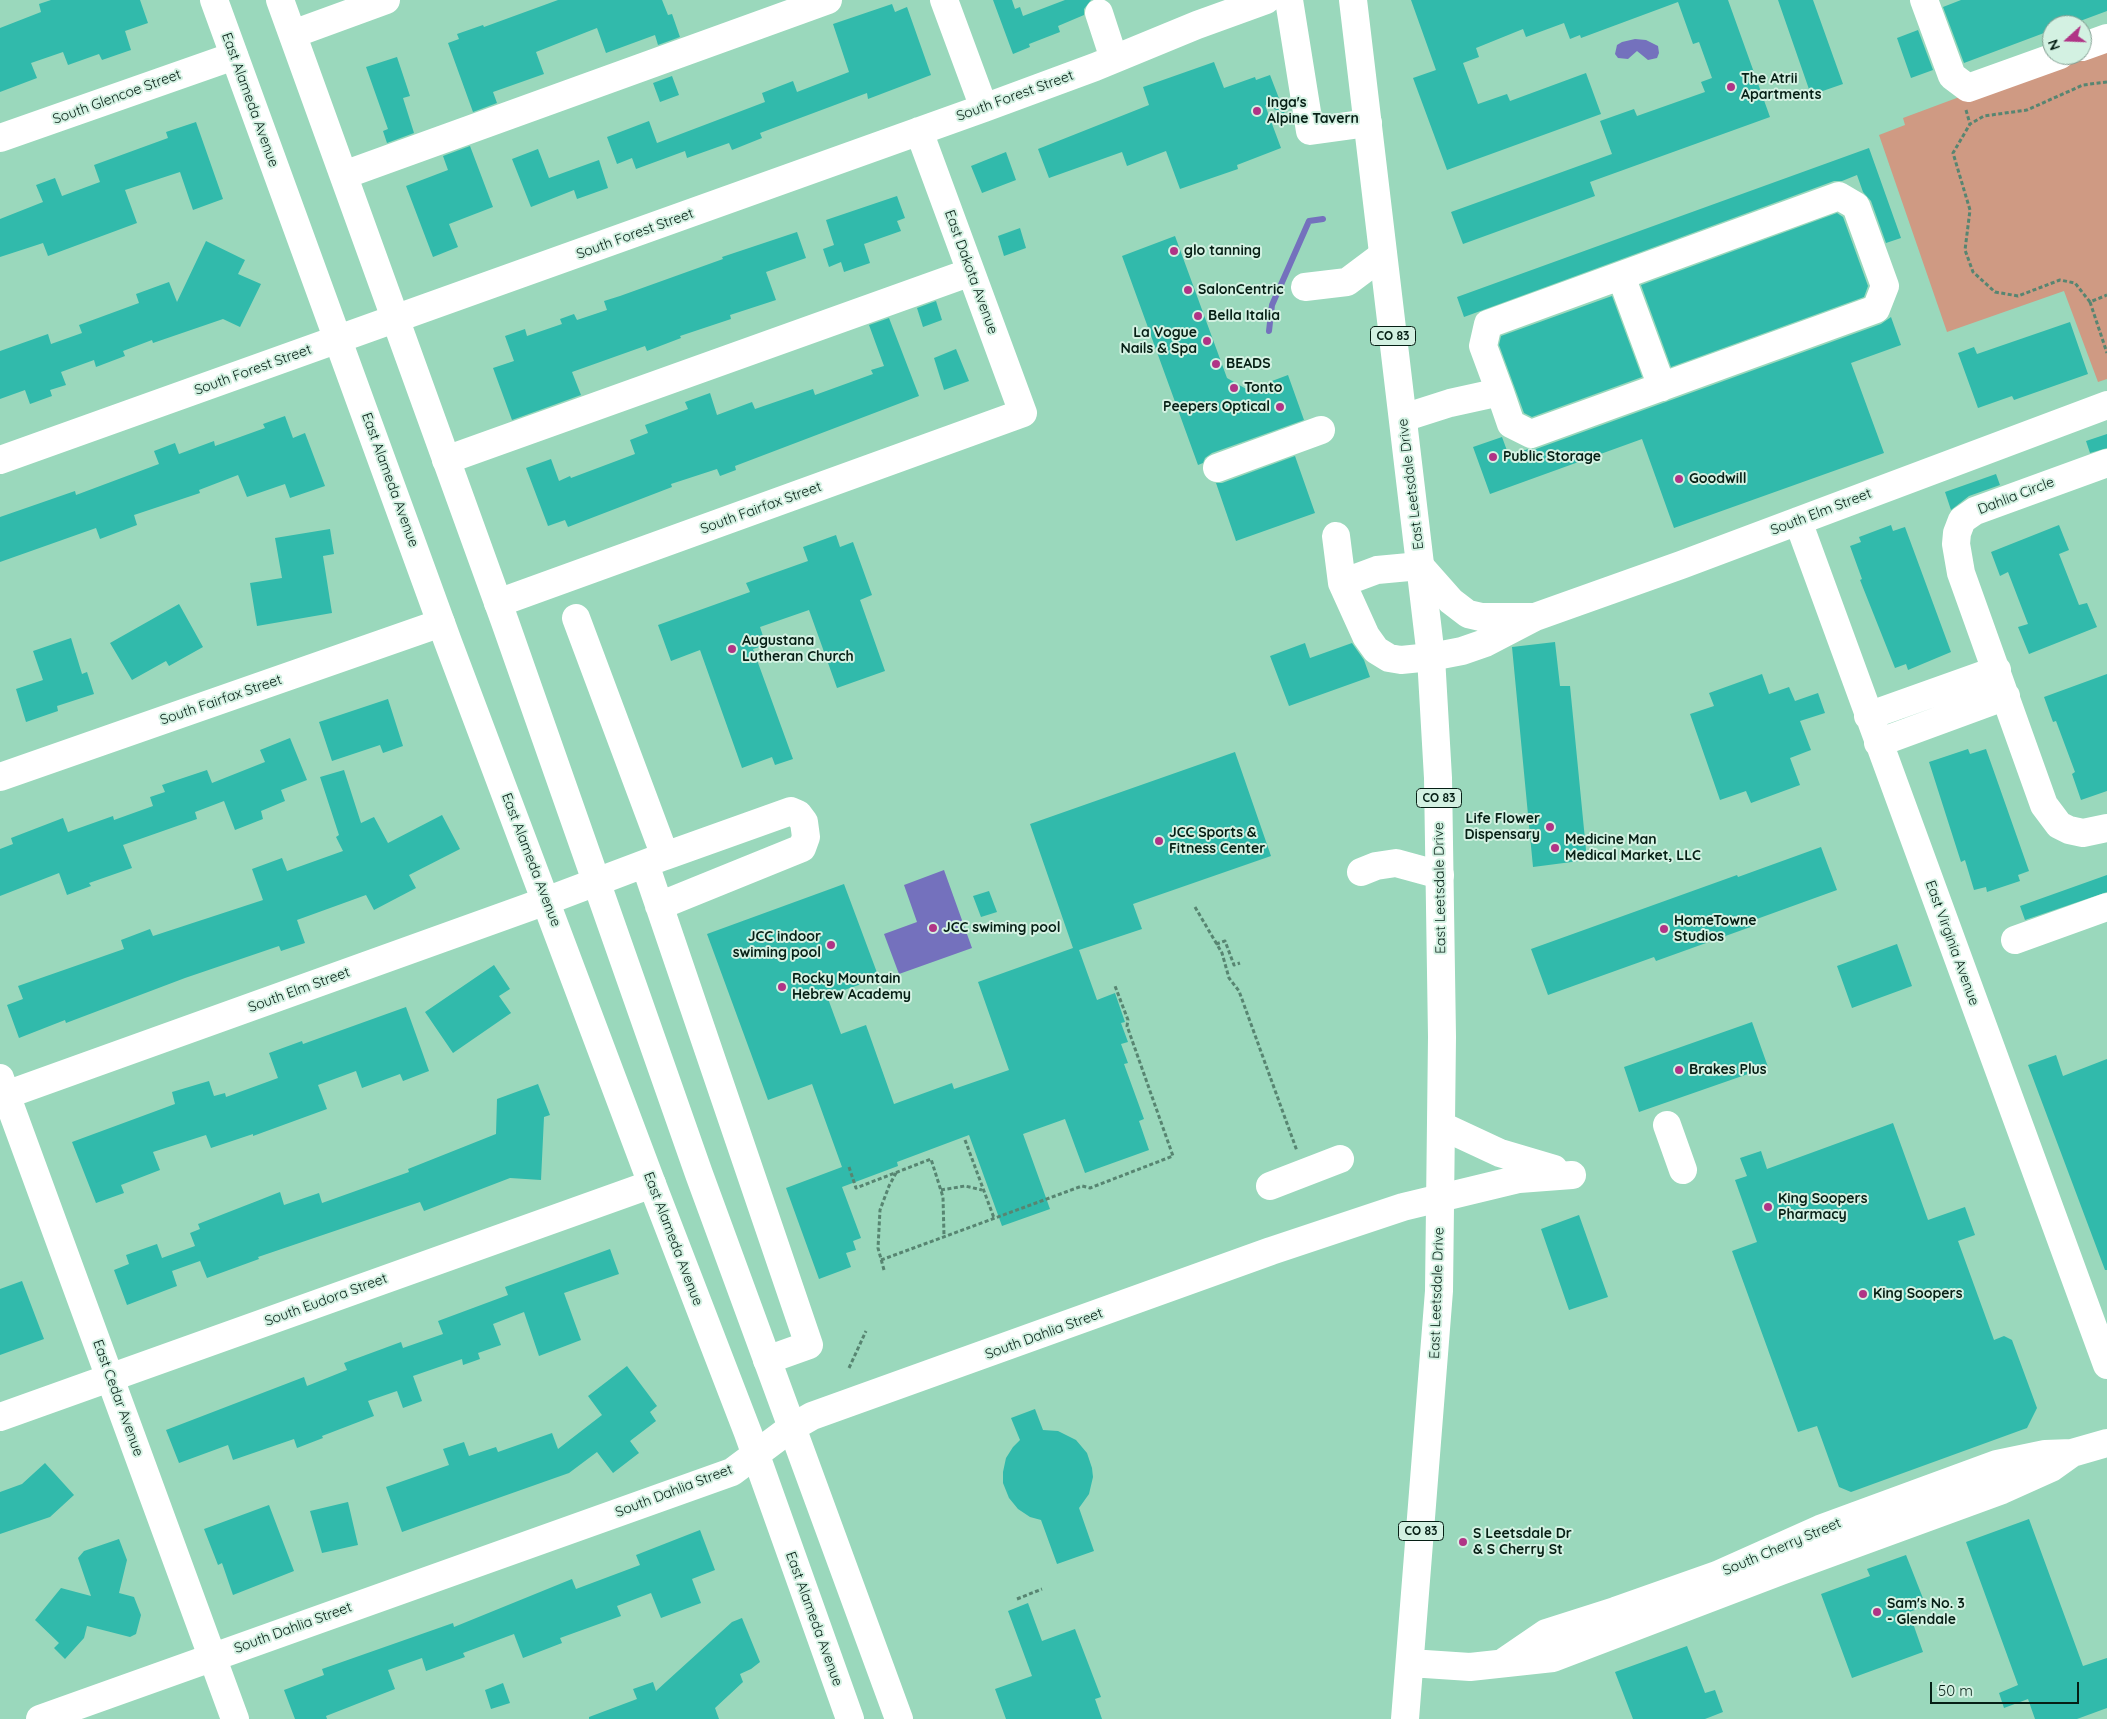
<!DOCTYPE html>
<style>
body{margin:0}
#map{position:relative;width:2107px;height:1719px;overflow:hidden;background:#9ad8bc;font-family:Quicksand,sans-serif}
canvas{display:block}
.north{position:absolute;left:2042px;top:15px;width:50px;height:50px;box-sizing:border-box;background:#d3f1e2;border:1px solid #819d90;border-radius:50%;rotate:250deg;font-size:14px;font-weight:700;line-height:20px;text-align:center;color:#061f15}
.north::after{content:'';display:block;margin:auto;width:18px;height:22px;background:#b03486;clip-path:polygon(50% 0,100% 100%,50% 72%,0 100%)}
.scale{position:absolute;left:1930px;top:1682px;width:149px;height:22px;box-sizing:border-box;border:2px solid #061f15;border-top:0;padding-left:6px;font-size:15px;line-height:18px;white-space:nowrap;color:#061f15;-webkit-text-stroke:4px #d3f1e2;paint-order:stroke}
</style>
<div id="map">
<canvas width="2107" height="1719"></canvas>
<div class="north">N</div>
<div class="scale">50 m</div>
</div>
<script>
const ctx = document.querySelector('canvas').getContext('2d');
ctx.lineJoin = 'round';
function fill(path, color) { ctx.fillStyle = color; ctx.fill(path, 'evenodd'); }
const toPath = rows => new Path2D(rows.map(r => 'M' + r).join(''));
function stroke(path, color, width, dash) { ctx.strokeStyle = color; ctx.lineWidth = width; ctx.lineCap = dash ? 'butt' : 'round'; ctx.setLineDash(dash || []); ctx.stroke(path); }
function drawText(font, color, halo, rows, align = 'center') {
  ctx.font = font + ' Quicksand,sans-serif'; ctx.lineWidth = 4; ctx.setLineDash([]); ctx.textBaseline = 'middle'; ctx.strokeStyle = halo; ctx.fillStyle = color; for (const [text, x, y, turn = 0] of rows) {
    ctx.save(); ctx.translate(x, y); ctx.rotate((+turn || 0) * Math.PI / 180); ctx.textAlign = isNaN(turn) ? turn : align; if (halo) ctx.strokeText(text, 0, 0); ctx.fillText(text, 0, 0); ctx.restore();
  }
}
const green = toPath([
 [2107,42,2107,379,2098,382,2064,291,1947,332,1879,135,1905,125,1903,118]
]);
const water = toPath([
 [1635,39,1646,40,1658,46,1659,53,1657,58,1648,60,1637,51,1628,59,1618,58,1615,54,1617,45,1622,42],
 [944,870,972,948,899,974,884,934,917,922,904,885]
]);
const stream = toPath([
 [1269,331,1272,305,1309,221,1323,219]
]);
const building = toPath([
 [51,0,140,0,148,23,125,31,131,50,102,60,99,54,68,65,63,52,31,63,37,78,0,92,0,28,41,12,39,4],
 [558,0,662,0,668,15,672,14,680,37,658,45,655,35,606,53,597,28,536,52,544,74,493,92,497,103,473,112,448,43,459,39,457,34,483,25,484,27],
 [993,0,1012,0,1015,9,1020,7,1023,16,1065,0,1091,0,1084,9,1084,15,1058,26,1060,32,1029,44,1030,47,1013,54],
 [1411,0,1728,0,1770,117,1590,182,1595,196,1463,244,1451,212,1612,154,1600,121,1634,109,1637,116,1705,92,1701,82,1712,78,1699,42,1693,44,1678,2,1581,38,1580,35,1570,39,1564,23,1526,37,1523,29,1476,48,1479,57,1463,63,1478,104,1507,94,1510,101,1586,73,1601,114,1447,170,1413,78,1436,70],
 [1778,0,1813,0,1843,84,1811,95],
 [1961,0,2107,0,2107,11,2072,24,2052,25,2052,30,1964,63,1943,7],
 [892,4,895,12,907,7,931,75,868,99,867,93,760,133,762,138,732,150,729,143,687,158,685,151,636,169,632,158,617,164,607,137,649,121,657,143,765,102,762,93,793,81,797,92,849,72,833,24],
 [1918,30,1933,70,1911,78,1897,38],
 [397,57,410,96,403,98,414,133,387,143,383,131,388,129,366,67],
 [1214,62,1224,88,1255,77,1256,80,1270,75,1285,114,1265,105,1281,148,1237,165,1238,169,1180,189,1166,151,1127,166,1122,152,1049,178,1038,149,1149,105,1143,87],
 [672,76,679,95,660,102,653,83],
 [196,122,223,199,193,210,180,172,125,190,137,223,48,256,43,243,0,257,0,219,43,202,36,185,55,178,62,196,100,182,94,165,168,138,166,132],
 [470,146,493,207,449,224,458,247,433,257,406,186,448,170,443,156],
 [1869,148,1901,238,1886,243,1871,201,1863,192,1857,175,1842,181,1834,181,1464,317,1457,297],
 [538,149,549,178,599,160,608,188,577,199,574,190,531,207,512,159],
 [1006,152,1016,180,982,193,971,166],
 [897,196,905,218,897,221,901,231,864,244,870,263,844,272,841,262,829,267,823,249,834,245,826,220],
 [1837,213,1843,217,1868,286,1864,297,1671,367,1641,285],
 [1020,228,1026,248,1004,256,998,236],
 [797,232,806,258,766,272,776,300,730,315,731,319,680,336,681,338,647,351,645,346,572,372,581,395,512,420,493,368,514,361,505,336,525,329,527,336,562,324,560,319,574,314,577,320,607,310,604,301,620,296,723,259,722,257],
 [1175,236,1227,378,1248,390,1288,375,1304,420,1212,453,1205,458,1203,463,1198,465,1122,256],
 [206,241,245,260,238,274,261,284,240,327,223,319,153,343,152,340,123,351,125,356,96,367,94,360,61,372,66,385,50,390,52,396,30,404,25,390,0,399,0,351,48,334,51,344,82,333,79,325,139,303,136,294,169,282,177,302],
 [1612,296,1642,377,1532,417,1524,413,1499,345,1501,336],
 [936,301,942,320,923,327,917,308],
 [1891,317,1901,345,1851,363,1884,453,1674,528,1642,439,1490,494,1473,447,1502,437,1509,456,1528,449,1536,449,1881,324],
 [889,318,919,396,735,466,736,470,720,476,717,469,671,484,672,487,568,527,565,520,548,526,526,468,551,459,559,481,570,476,571,478,635,454,630,440,648,433,645,425,688,409,685,402,710,393,717,415,752,402,755,409,813,389,815,395,873,374,871,370,884,366,869,325],
 [2070,322,2088,374,2014,400,2012,396,1978,408,1958,353,1974,347,1977,354],
 [956,349,969,381,944,390,934,358],
 [285,416,293,438,305,433,325,486,290,498,285,484,247,497,238,475,199,490,200,493,134,515,137,525,100,539,96,528,0,562,0,517,75,491,76,495,159,464,154,451,175,443,179,454,214,441,215,446,265,428,263,424],
 [2107,434,2107,448,2090,453,2086,441],
 [1295,456,1315,513,1236,541,1216,483,1222,483],
 [1996,474,2000,485,1969,496,1951,510,1945,492],
 [1891,525,1893,531,1905,527,1951,652,1908,670,1906,664,1895,668,1860,580,1862,579,1850,546,1861,542,1859,537],
 [2059,525,2069,550,2059,554,2079,605,2087,603,2097,627,2029,654,2018,627,2028,624,2008,572,2000,576,1991,552],
 [330,529,334,554,323,556,332,613,257,626,250,583,282,578,275,538],
 [836,535,840,547,853,542,872,595,860,600,885,671,837,688,809,610,760,627,766,645,753,649,793,759,775,765,772,757,742,768,700,650,671,661,658,625,750,592,746,583,808,561,803,547],
 [179,604,203,647,169,666,166,661,132,680,110,643],
 [71,638,82,674,87,672,94,694,57,706,58,711,26,722,16,689,43,680,33,651],
 [1555,642,1560,686,1570,686,1587,860,1533,867,1512,647],
 [1305,643,1310,658,1352,643,1364,660,1370,677,1289,706,1270,656],
 [1762,674,1769,694,1789,687,1795,701,1818,693,1825,713,1800,721,1811,750,1790,758,1800,785,1751,803,1746,791,1720,800,1690,714,1714,706,1709,693],
 [2107,674,2107,791,2081,800,2072,774,2075,772,2056,721,2053,722,2044,697],
 [388,699,403,746,383,753,380,745,332,761,319,722],
 [290,738,307,780,281,790,285,801,261,811,263,819,235,830,224,801,195,812,197,819,123,845,132,868,89,883,91,886,67,895,59,873,0,896,0,849,13,844,11,838,63,818,68,832,113,816,114,820,153,806,150,797,165,792,162,785,207,770,212,783,265,762,260,750],
 [1968,749,1970,754,1986,749,2029,871,2018,875,2020,881,1987,892,1986,887,1974,890,1965,860,1961,862,1929,762],
 [1235,752,1271,856,1133,904,1142,929,1079,950,1097,1000,1115,993,1125,1022,1121,1023,1128,1042,1121,1044,1128,1063,1124,1064,1144,1119,1139,1121,1149,1150,1085,1173,1065,1119,1023,1134,1050,1209,1002,1226,969,1135,897,1162,898,1166,842,1187,861,1238,853,1241,856,1250,846,1253,851,1267,819,1279,786,1188,842,1167,812,1084,768,1100,707,934,844,884,879,978,827,996,841,1034,866,1025,894,1104,952,1083,954,1089,1009,1070,978,982,1073,948,1030,824],
 [344,770,361,823,374,817,388,843,442,815,460,849,409,875,416,888,374,910,366,895,297,920,305,943,281,951,279,946,185,978,66,1023,65,1020,19,1038,7,1005,23,999,18,986,124,949,121,940,150,929,153,936,263,900,252,869,282,858,287,871,343,851,336,837,339,835,320,777],
 [1821,847,1837,890,1754,920,1756,925,1656,961,1654,957,1548,995,1531,949,1737,875,1738,877],
 [2107,875,2107,892,2025,920,2020,906],
 [989,891,997,912,981,917,973,896],
 [1897,944,1912,986,1852,1008,1837,966],
 [494,965,510,989,499,996,511,1013,453,1053,425,1012],
 [406,1007,429,1071,403,1081,400,1074,362,1088,356,1071,318,1085,327,1109,253,1136,253,1134,211,1148,206,1135,153,1152,160,1170,121,1185,124,1193,96,1203,72,1142,175,1104,172,1092,209,1081,214,1096,225,1093,226,1097,278,1078,269,1053,302,1041,303,1044],
 [1752,1022,1768,1067,1639,1112,1624,1067],
 [2056,1055,2063,1076,2107,1059,2107,1270,2105,1270,2028,1065],
 [538,1084,550,1115,544,1117,541,1180,510,1178,424,1211,420,1202,258,1257,259,1259,207,1278,200,1261,172,1271,177,1286,127,1305,114,1270,129,1264,126,1255,157,1244,162,1258,195,1246,190,1233,200,1229,198,1224,280,1192,284,1205,319,1193,322,1203,409,1172,408,1169,496,1134,497,1099],
 [1893,1123,1928,1220,1965,1207,1975,1235,1958,1241,1994,1340,2004,1336,2012,1340,2037,1408,2027,1428,1851,1492,1839,1487,1817,1426,1798,1432,1732,1251,1757,1242,1735,1180,1747,1176,1740,1158,1761,1151,1767,1169],
 [1579,1215,1608,1297,1569,1310,1541,1229],
 [610,1249,619,1274,564,1293,581,1340,539,1356,524,1312,493,1324,501,1345,478,1353,480,1359,463,1365,462,1359,413,1376,422,1401,403,1408,397,1391,368,1401,374,1416,322,1436,323,1438,297,1448,294,1439,233,1460,228,1445,179,1463,166,1430,304,1377,307,1386,347,1370,344,1363,401,1342,403,1348,443,1334,438,1321,508,1295,505,1287],
 [22,1281,44,1339,0,1355,0,1289],
 [627,1366,657,1406,650,1412,656,1421,630,1441,639,1453,613,1473,597,1452,569,1473,402,1532,386,1487,449,1465,443,1449,464,1442,469,1456,496,1447,498,1452,552,1433,558,1449,602,1415,588,1396],
 [1035,1409,1043,1430,1058,1431,1076,1440,1087,1453,1092,1468,1093,1477,1089,1494,1079,1508,1094,1551,1057,1564,1041,1520,1030,1517,1018,1509,1009,1498,1003,1483,1003,1472,1006,1458,1013,1447,1020,1440,1011,1418],
 [45,1463,74,1495,50,1517,0,1534,0,1492,22,1484],
 [348,1502,358,1545,322,1553,310,1511],
 [269,1505,294,1571,233,1595,222,1563,218,1565,204,1529],
 [2029,1519,2083,1666,2107,1658,2107,1708,2077,1719,2035,1719,2028,1699,2004,1708,1999,1693,2018,1685,1966,1542],
 [700,1530,715,1570,692,1579,701,1603,661,1618,651,1593,617,1606,621,1616,560,1638,562,1643,523,1658,514,1634,463,1653,465,1657,426,1671,422,1658,388,1670,395,1689,326,1716,327,1719,295,1719,284,1690,324,1675,322,1669,453,1623,454,1627,572,1579,576,1589,640,1565,636,1555],
 [119,1539,127,1560,119,1593,134,1597,141,1615,136,1634,130,1637,87,1626,84,1638,65,1659,54,1648,59,1643,35,1620,61,1588,91,1596,78,1558,84,1551],
 [1906,1555,1926,1606,1909,1612,1923,1652,1852,1678,1821,1594,1870,1576,1867,1569],
 [1028,1603,1042,1641,1075,1629,1101,1697,1095,1699,1102,1719,1006,1719,995,1689,1032,1676,1008,1611],
 [742,1618,760,1662,751,1669,740,1674,743,1682,715,1708,719,1719,589,1719,589,1717,637,1699,633,1689,653,1682,656,1691,732,1622],
 [1687,1646,1705,1693,1715,1690,1723,1712,1705,1719,1633,1719,1615,1672],
 [503,1683,510,1703,491,1709,485,1690]
]);
const path = toPath([
 [2107,82,2083,85,2027,110,1984,116,1970,124,1953,153,1970,210,1965,250,1973,272,1995,292,2018,296,2060,280,2075,283,2090,302,2107,295],
 [1966,110,1970,124],
 [2090,302,2107,353],
 [1195,907,1222,953,1229,978,1239,991,1297,1151],
 [1216,944,1225,941,1234,965,1240,963],
 [965,1140,994,1218],
 [849,1167,856,1188,931,1159,943,1197,944,1236],
 [941,1190,965,1186,982,1190],
 [881,1260,1082,1186,1090,1188,1173,1156,1127,1026,1128,1020,1115,986],
 [884,1270,878,1248,880,1210,889,1186,896,1173],
 [849,1368,866,1331],
 [1017,1599,1042,1589]
]);
const minor = toPath([
 [944,0,984,108],
 [1289,0,1310,131,1368,123],
 [1924,0,1952,76,1968,88,2060,55],
 [1099,13,1114,59],
 [293,34,386,0],
 [2082,47,2107,38],
 [0,138,234,56],
 [344,175,828,0],
 [1621,276,1662,387],
 [1305,287,1347,282,1383,255],
 [1403,418,1450,403,1500,392,1511,424,1531,434,1876,309,1885,286,1856,206,1839,196,1488,324,1483,346,1500,392],
 [0,460,984,108,1095,67,1197,25,1266,0],
 [446,460,971,272],
 [2107,463,1975,511,1962,520,1957,533,1956,544,1961,573,2044,805,2059,825,2069,830,2083,833,2107,828],
 [1217,468,1321,430],
 [1798,521,2107,1365],
 [1336,536,1342,583,1366,636,1376,650,1389,658,1401,660,1431,657,1462,651,1485,643,1535,617,1681,565,2107,405],
 [1342,583,1377,570,1420,566,1451,601,1468,614,1481,617,1531,617],
 [498,603,1023,413,919,131],
 [1868,716,1997,670],
 [1878,743,2006,696],
 [0,777,441,623],
 [645,864,809,1345,767,1360],
 [1361,872,1376,866,1396,863,1440,875],
 [659,906,802,848,806,837,804,822,798,814,791,811,665,856],
 [2015,940,2107,907],
 [0,1078,235,1719],
 [0,1097,546,901,665,856,576,618],
 [1667,1125,1683,1170],
 [1442,1126,1500,1153,1554,1169],
 [1270,1186,1340,1159],
 [0,1417,652,1184],
 [40,1719,732,1472,791,1428,812,1416,1271,1251,1403,1207,1519,1179,1572,1175]
]);
const major = toPath([
 [214,0,448,642,652,1184,748,1433,850,1719],
 [280,0,505,622,699,1174,899,1719],
 [1353,0,1431,657,1438,778,1442,1037,1439,1291,1405,1719],
 [1505,1661,1546,1633,1615,1611,1717,1575,1820,1529,1997,1464,2045,1454,2072,1453,2107,1443],
 [1410,1663,1470,1667,1553,1658,1781,1571,2002,1490,2051,1468,2072,1453]
]);
const markers = [
 [1731,87,5,"#b03486"],
 [1257,111,5,"#b03486"],
 [1174,251,5,"#b03486"],
 [1188,290,5,"#b03486"],
 [1198,316,5,"#b03486"],
 [1207,341,5,"#b03486"],
 [1216,364,5,"#b03486"],
 [1234,388,5,"#b03486"],
 [1280,407,5,"#b03486"],
 [1493,457,5,"#b03486"],
 [1679,479,5,"#b03486"],
 [732,649,5,"#b03486"],
 [1550,827,5,"#b03486"],
 [1159,841,5,"#b03486"],
 [1555,848,5,"#b03486"],
 [933,928,5,"#b03486"],
 [1664,929,5,"#b03486"],
 [831,945,5,"#b03486"],
 [782,987,5,"#b03486"],
 [1679,1070,5,"#b03486"],
 [1768,1207,5,"#b03486"],
 [1863,1294,5,"#b03486"],
 [1463,1542,5,"#b03486"],
 [1877,1612,5,"#b03486"]
];
const shields = [
 [1393,336,45],
 [1439,798,45],
 [1421,1531,45]
];
const shieldNames = [
 ["CO 83",1393,336],
 ["CO 83",1439,798],
 ["CO 83",1421,1531]
];
const poiNames = [
 ["The Atrii",1741,79],
 ["Apartments",1741,95],
 ["Inga's",1267,103],
 ["Alpine Tavern",1267,119],
 ["glo tanning",1184,251],
 ["SalonCentric",1198,290],
 ["Bella Italia",1208,316],
 ["La Vogue",1197,333,"right"],
 ["Nails & Spa",1197,349,"right"],
 ["BEADS",1226,364],
 ["Tonto",1244,388],
 ["Peepers Optical",1270,407,"right"],
 ["Public Storage",1503,457],
 ["Goodwill",1689,479],
 ["Augustana",742,641],
 ["Lutheran Church",742,657],
 ["Life Flower",1540,819,"right"],
 ["Dispensary",1540,835,"right"],
 ["JCC Sports &",1169,833],
 ["Fitness Center",1169,849],
 ["Medicine Man",1565,840],
 ["Medical Market, LLC",1565,856],
 ["HomeTowne",1674,921],
 ["Studios",1674,937],
 ["JCC swiming pool",943,928],
 ["JCC indoor",821,937,"right"],
 ["swiming pool",821,953,"right"],
 ["Rocky Mountain",792,979],
 ["Hebrew Academy",792,995],
 ["Brakes Plus",1689,1070],
 ["King Soopers",1778,1199],
 ["Pharmacy",1778,1215],
 ["King Soopers",1873,1294],
 ["S Leetsdale Dr",1473,1534],
 ["& S Cherry St",1473,1550],
 ["Sam's No. 3",1887,1604],
 ["- Glendale",1887,1620]
];
const streetNames = [
 ["South Forest Street",1015,96,-20],
 ["South Glencoe Street",117,97,-20],
 ["East Alameda Avenue",250,100,70],
 ["South Forest Street",635,234,-20],
 ["East Dakota Avenue",971,272,70],
 ["South Forest Street",253,370,-20],
 ["East Alameda Avenue",390,480,70],
 ["East Leetsdale Drive",1411,484,-97],
 ["Dahlia Circle",2016,496,-21],
 ["South Fairfax Street",761,508,-20],
 ["South Elm Street",1821,512,-21],
 ["South Fairfax Street",221,700,-19],
 ["East Alameda Avenue",531,860,69],
 ["East Leetsdale Drive",1440,888,-91],
 ["East Virginia Avenue",1952,943,70],
 ["South Elm Street",299,990,-20],
 ["East Alameda Avenue",673,1239,69],
 ["East Leetsdale Drive",1437,1293,-88],
 ["South Eudora Street",326,1300,-20],
 ["South Dahlia Street",1044,1334,-20],
 ["East Cedar Avenue",118,1398,70],
 ["South Dahlia Street",674,1491,-21],
 ["South Cherry Street",1782,1547,-23],
 ["East Alameda Avenue",814,1619,70],
 ["South Dahlia Street",293,1628,-20]
];
fill(green, '#cf9a83');
fill(water, '#7471bd');
stroke(stream, '#7471bd', 6);
fill(building, '#31baab');
stroke(path, '#578571', 3, [4, 2.5]);
stroke(minor, '#fff', 28);
stroke(major, '#fff', 28);
for (const [x, y, r, color] of markers) { const dot = new Path2D(); dot.arc(x, y, r, 0, 2 * Math.PI); ctx.fillStyle = color; ctx.fill(dot); stroke(dot, '#d3f1e2', 2); }
for (const [x, y, w] of shields) { const box = new Path2D(); box.roundRect(x - w / 2, y - 9.5, w, 19, 4); ctx.fillStyle = '#d3f1e2'; ctx.fill(box); stroke(box, '#061f15', 1); }
drawText('bold 12px', '#061f15', null, shieldNames);
drawText('bold 14px', '#061f15', '#d3f1e2', poiNames, 'left');
drawText('14px', '#061f15', '#d3f1e2', streetNames);
</script>
